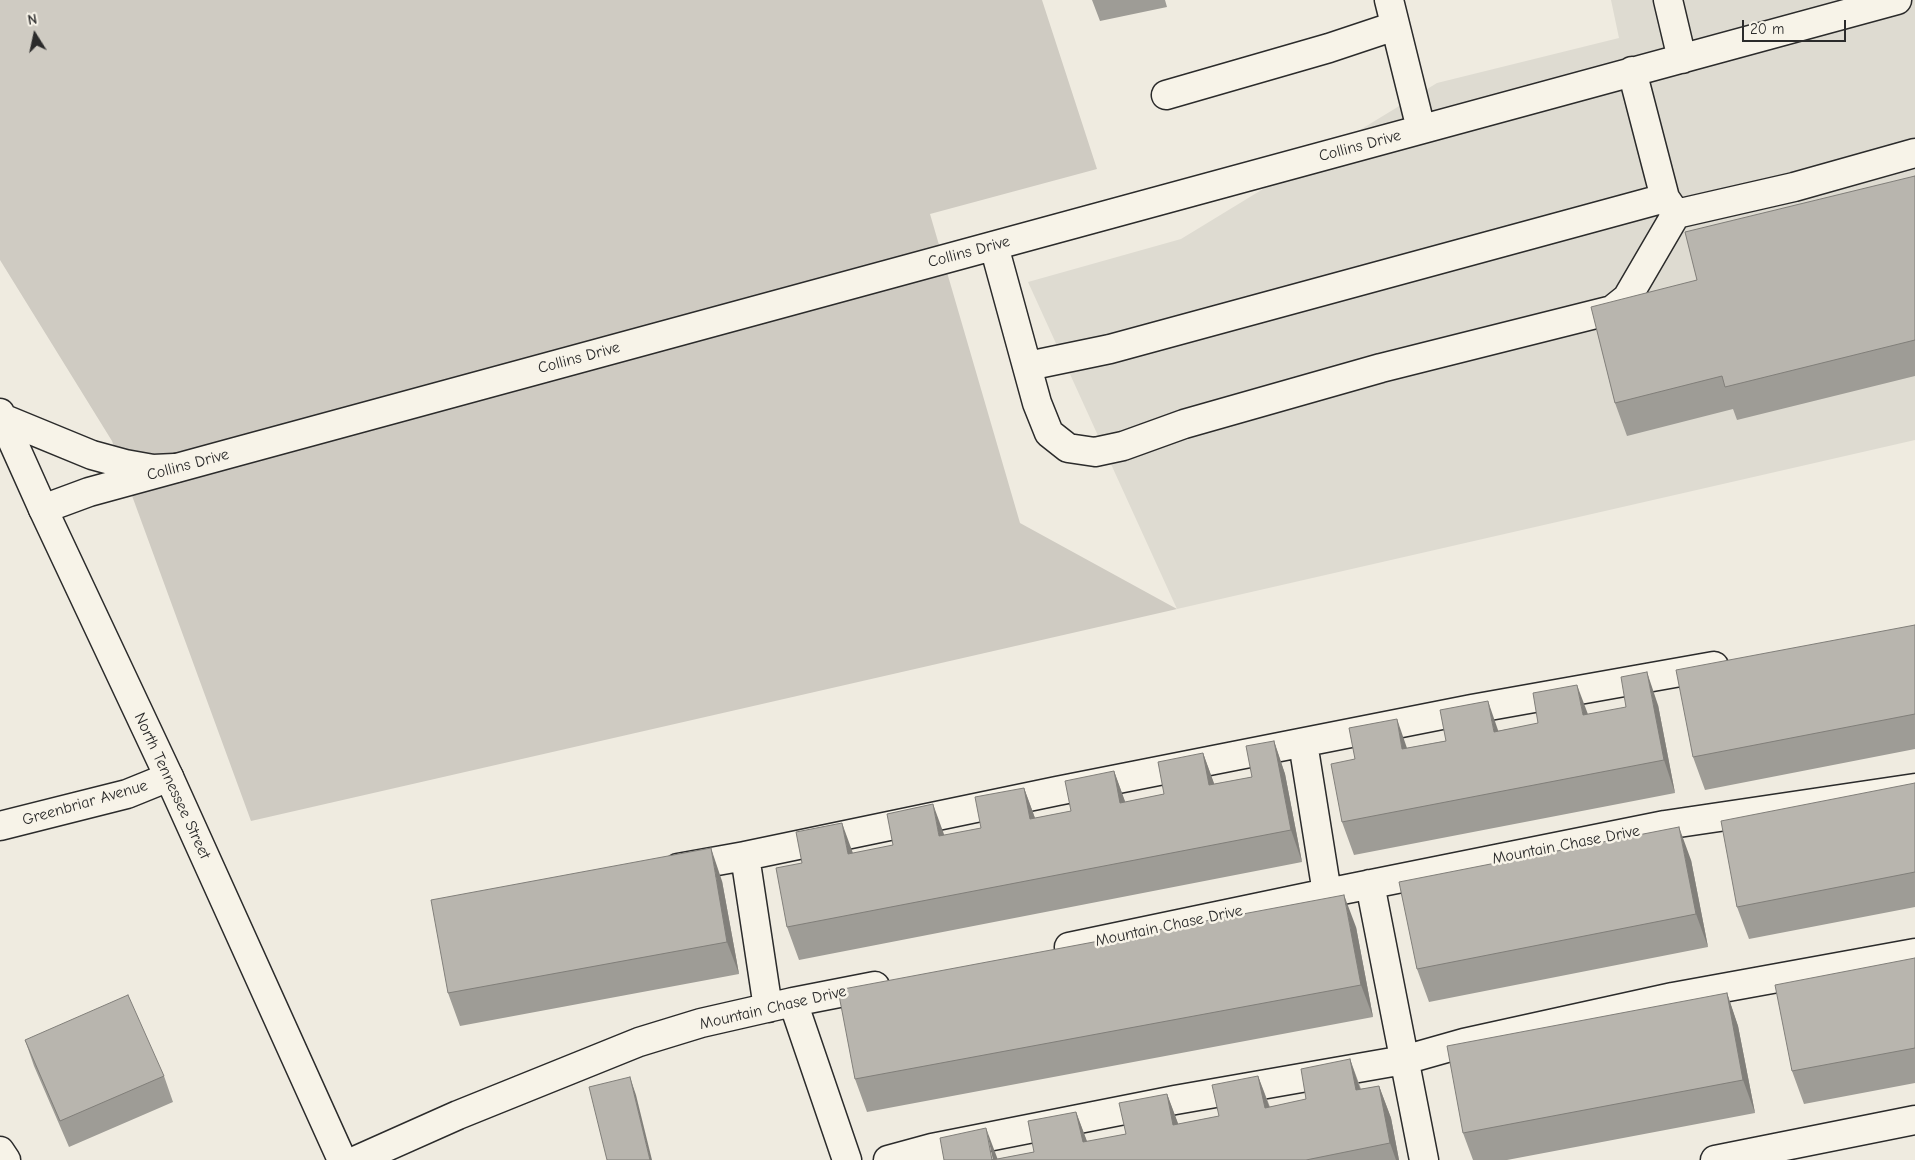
<!DOCTYPE html>
<style>
body{margin:0}
#map{position:relative;width:1915px;height:1160px;overflow:hidden;background:#efebe0;font-family:"Comic Neue",sans-serif}
canvas{display:block}
.north{position:absolute;left:10px;top:10px;width:50px;height:50px;-webkit-text-stroke:4px #f7f3e8;paint-order:stroke;rotate:350deg;font-size:14px;font-weight:700;line-height:20px;text-align:center;color:#2b2b2b}
.north::after{content:'';display:block;margin:auto;width:18px;height:22px;background:#2b2b2b;clip-path:polygon(50% 0,100% 100%,50% 72%,0 100%)}
.scale{position:absolute;left:1742px;top:20px;width:104px;height:22px;box-sizing:border-box;border:2px solid #2b2b2b;border-top:0;padding-left:6px;font-size:15px;line-height:18px;white-space:nowrap;color:#2b2b2b;-webkit-text-stroke:4px #f7f3e8;paint-order:stroke}
</style>
<div id="map">
<canvas width="1915" height="1160"></canvas>
<div class="north">N</div>
<div class="scale">20 m</div>
</div>
<script>
const ctx = document.querySelector('canvas').getContext('2d');
ctx.lineJoin = 'round';
function fill(path, color) { ctx.fillStyle = color; ctx.fill(path, 'evenodd'); }
const toPath = rows => new Path2D(rows.map(r => 'M' + r).join(''));
function stroke(path, color, width, dash) { ctx.strokeStyle = color; ctx.lineWidth = width; ctx.lineCap = dash ? 'butt' : 'round'; ctx.setLineDash(dash || []); ctx.stroke(path); }
function drawText(font, color, halo, rows, align = 'center') {
  ctx.font = font + ' "Comic Neue",sans-serif'; ctx.lineWidth = 5; ctx.setLineDash([]); ctx.textBaseline = 'middle'; ctx.strokeStyle = halo; ctx.fillStyle = color; for (const [text, x, y, turn = 0] of rows) {
    ctx.save(); ctx.translate(x, y); ctx.rotate((+turn || 0) * Math.PI / 180); ctx.textAlign = isNaN(turn) ? turn : align; if (halo) ctx.strokeText(text, 0, 0); ctx.fillText(text, 0, 0); ctx.restore();
  }
}
const built = toPath([
 [1611,0,1915,0,1915,440,1177,609,1028,282,1181,239,1437,83,1619,38]
]);
const green = toPath([
 [0,0,1042,0,1097,169,930,214,1020,523,1177,609,251,821,112,441,0,260]
]);
const minor = toPath([
 [1389,0,1421,129],
 [1668,0,1682,59],
 [1632,71,1665,198,1676,214,1794,187,1915,153],
 [1166,95,1329,48,1395,26],
 [994,246,1037,403,1049,433,1068,448,1095,452,1123,446,1184,424,1381,368,1612,310,1627,298,1676,214],
 [1028,366,1110,349,1665,198],
 [43,509,89,492,228,454,1897,0],
 [1303,743,1327,893],
 [0,826,127,794,169,777],
 [678,868,745,856],
 [1370,884,1424,1160],
 [1069,947,1327,893,1665,825,1915,788],
 [793,1002,847,1160],
 [768,1008,745,856,1057,791,1472,709,1714,666],
 [0,1151,6,1160],
 [357,1160,458,1115,639,1042,701,1023,793,1002,875,986],
 [888,1160,932,1148,1175,1100,1404,1060,1464,1043,1673,997,1915,953],
 [1715,1160,1915,1120]
]);
const major = toPath([
 [0,413,43,509,169,777,342,1160],
 [2,418,92,455,125,464,153,469,175,468]
]);
const wall = toPath([
 [1092,0,1165,0,1167,7,1100,21],
 [1915,176,1915,376,1737,420,1733,409,1627,436,1615,403,1697,280],
 [1915,625,1915,749,1705,790,1693,757],
 [1658,705,1675,793,1354,855,1342,822,1407,748,1588,714],
 [1274,741,1285,774,1302,862,799,960,787,927,802,863,981,828,1024,788,1035,818,1071,811,1114,771,1125,802,1164,794,1203,753,1214,784,1252,777],
 [1915,783,1915,907,1749,939,1737,907],
 [1691,860,1708,947,1429,1002,1417,969],
 [722,881,739,974,460,1026,448,993],
 [1356,927,1373,1017,867,1112,855,1079],
 [1915,958,1915,1083,1804,1104,1792,1071],
 [1727,993,1738,1026,1755,1113,1507,1160,1473,1160,1463,1133],
 [25,1040,164,1076,173,1102,69,1147,34,1066],
 [1350,1059,1361,1089,1379,1086,1391,1118,1399,1160,944,1160,997,1159,1034,1152,1076,1112,1087,1142,1126,1134,1167,1094,1178,1124,1219,1116,1258,1076,1270,1107,1306,1099]
]);
const shadedWall = toPath([
 [1647,672,1658,705,1675,793,1664,760],
 [1577,685,1589,717,1583,715],
 [1488,701,1499,733,1494,732],
 [1397,719,1408,751,1402,749],
 [1274,741,1285,774,1302,862,1291,830],
 [1203,753,1215,786,1209,785],
 [1114,771,1126,804,1120,803],
 [1024,788,1036,821,1030,819],
 [933,804,945,837,939,836],
 [842,823,854,856,848,854],
 [1679,827,1691,860,1708,947,1696,914],
 [711,848,722,881,739,974,727,942],
 [1344,895,1356,927,1373,1017,1361,985],
 [1727,993,1738,1026,1755,1113,1743,1080],
 [1350,1059,1361,1092,1356,1090],
 [1258,1076,1270,1109,1265,1108],
 [630,1077,636,1095,652,1160,650,1160],
 [1379,1086,1391,1118,1399,1160,1396,1160,1390,1143],
 [1167,1094,1179,1126,1173,1125],
 [1076,1112,1088,1144,1083,1142],
 [986,1128,998,1160,993,1160]
]);
const building = toPath([
 [1915,176,1915,340,1725,387,1722,376,1615,403,1591,307,1697,280,1685,232,1915,176],
 [1915,625,1915,714,1693,757,1676,670,1915,625],
 [1647,672,1664,760,1342,822,1331,764,1355,759,1349,728,1397,719,1402,749,1446,741,1440,710,1488,701,1494,732,1538,723,1533,693,1577,685,1583,715,1626,707,1621,677,1647,672],
 [1274,741,1291,830,787,927,776,868,802,863,796,832,842,823,848,854,893,845,887,814,933,804,939,836,981,828,975,797,1024,788,1030,819,1071,811,1065,781,1114,771,1120,803,1164,794,1158,762,1203,753,1209,785,1252,777,1246,746,1274,741],
 [1915,783,1915,872,1737,907,1721,821,1915,783],
 [1679,827,1696,914,1417,969,1399,882,1679,827],
 [711,848,727,942,448,993,431,900,711,848],
 [1344,895,1361,985,855,1079,838,990,1344,895],
 [1915,958,1915,1048,1792,1071,1775,985,1915,958],
 [1727,993,1743,1080,1463,1133,1447,1046,1727,993],
 [128,995,164,1076,60,1121,25,1040,128,995],
 [1350,1059,1356,1090,1379,1086,1390,1143,1306,1160,944,1160,940,1138,986,1128,992,1160,1034,1152,1028,1121,1076,1112,1083,1142,1126,1134,1119,1103,1167,1094,1173,1125,1219,1116,1212,1085,1258,1076,1265,1108,1306,1099,1301,1069,1350,1059],
 [630,1077,650,1160,607,1160,589,1087,630,1077]
]);
const streetNames = [
 ["Collins Drive",1360,146,-15],
 ["Collins Drive",969,252,-15],
 ["Collins Drive",579,358,-15],
 ["Collins Drive",188,465,-15],
 ["North Tennessee Street",172,786,65],
 ["Greenbriar Avenue",85,803,-16],
 ["Mountain Chase Drive",1566,845,-11],
 ["Mountain Chase Drive",1169,926,-12],
 ["Mountain Chase Drive",773,1008,-13]
];
fill(built, '#dedbd1');
fill(green, '#cfcbc2');
stroke(minor, '#2b2b2b', 31);
stroke(major, '#2b2b2b', 31);
stroke(minor, '#f7f3e8', 28);
stroke(major, '#f7f3e8', 28);
fill(wall, '#9e9c96');
fill(shadedWall, '#817f7a');
fill(building, '#b8b5ae');
stroke(building, '#817f7a', 1);
drawText('16px', '#2b2b2b', '#f7f3e8', streetNames);
</script>
